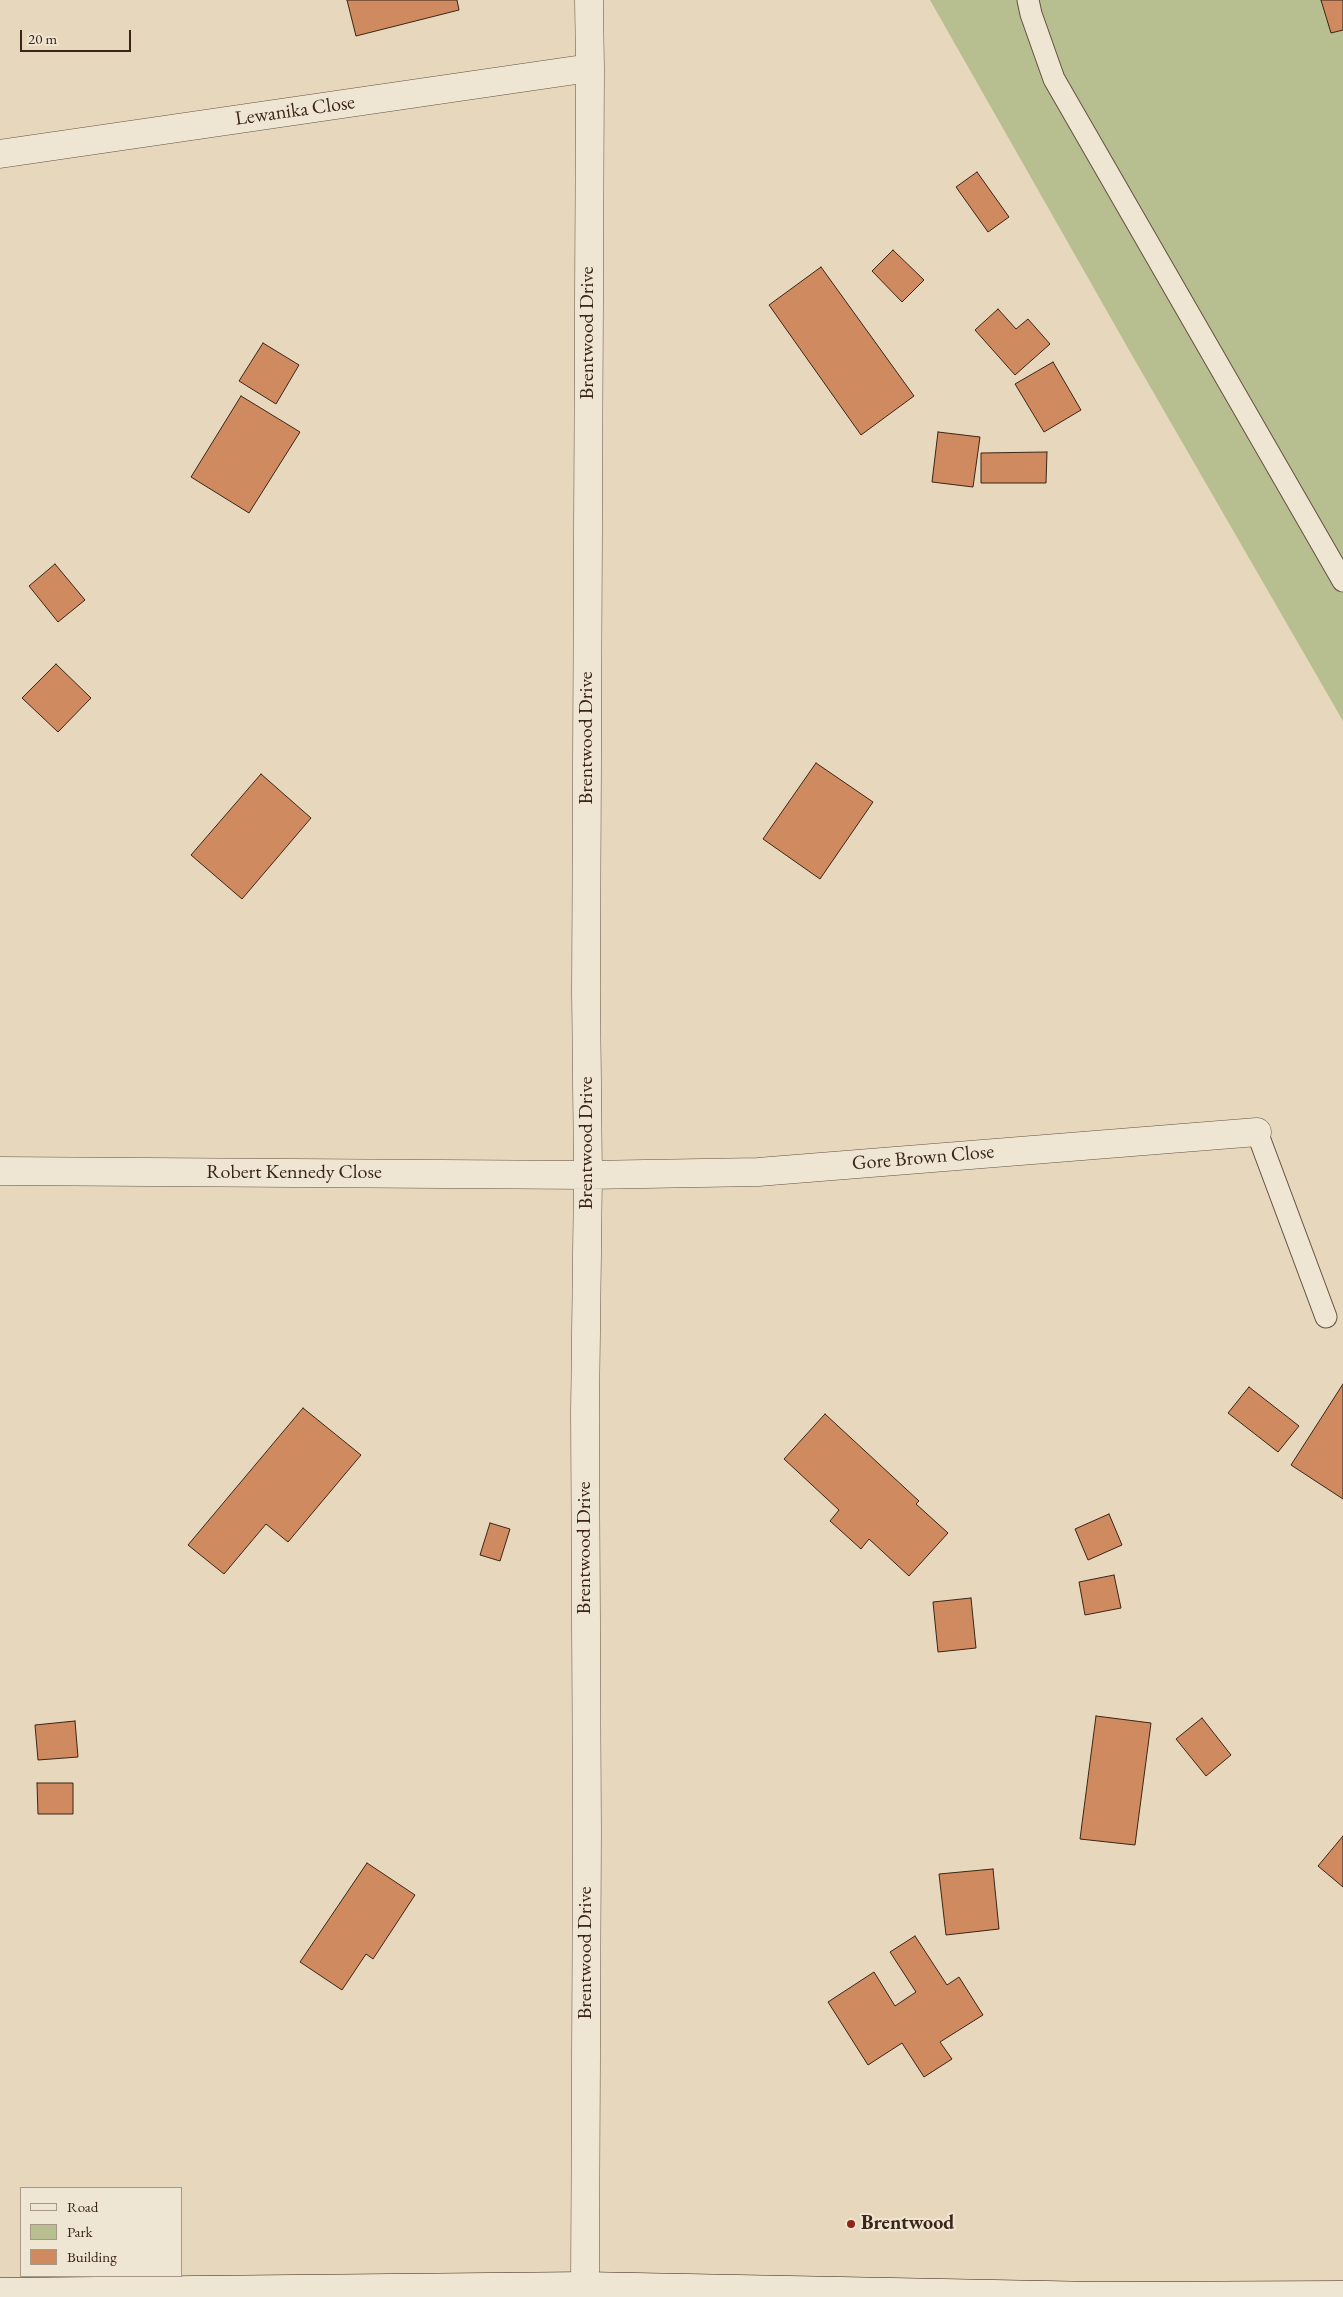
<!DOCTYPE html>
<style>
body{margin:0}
#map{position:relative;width:1343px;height:2297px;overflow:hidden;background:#e7d7bc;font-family:"EB Garamond",serif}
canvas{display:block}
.legend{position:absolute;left:20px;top:2187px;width:162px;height:90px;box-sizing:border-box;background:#efe5d3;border:1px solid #a79888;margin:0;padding:6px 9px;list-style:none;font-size:15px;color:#3a2518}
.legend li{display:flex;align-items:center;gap:10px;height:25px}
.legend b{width:25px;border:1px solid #a79888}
.scale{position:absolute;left:20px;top:30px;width:111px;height:22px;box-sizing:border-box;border:2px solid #3a2518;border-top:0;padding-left:6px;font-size:15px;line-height:18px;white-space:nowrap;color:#3a2518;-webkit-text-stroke:4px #efe5d3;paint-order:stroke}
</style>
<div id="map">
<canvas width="1343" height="2297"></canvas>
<ul class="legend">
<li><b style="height:6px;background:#efe5d3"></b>Road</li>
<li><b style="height:14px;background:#b7be8f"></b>Park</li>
<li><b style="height:14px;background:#cf8a5f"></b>Building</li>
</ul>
<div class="scale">20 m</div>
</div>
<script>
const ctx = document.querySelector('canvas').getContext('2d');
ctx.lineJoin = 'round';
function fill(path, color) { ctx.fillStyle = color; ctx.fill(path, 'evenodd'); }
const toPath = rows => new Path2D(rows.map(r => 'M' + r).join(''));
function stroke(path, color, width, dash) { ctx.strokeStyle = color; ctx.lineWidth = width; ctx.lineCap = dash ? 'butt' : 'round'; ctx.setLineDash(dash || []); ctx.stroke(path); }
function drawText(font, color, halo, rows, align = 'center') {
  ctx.font = font + ' "EB Garamond",serif'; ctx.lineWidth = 4.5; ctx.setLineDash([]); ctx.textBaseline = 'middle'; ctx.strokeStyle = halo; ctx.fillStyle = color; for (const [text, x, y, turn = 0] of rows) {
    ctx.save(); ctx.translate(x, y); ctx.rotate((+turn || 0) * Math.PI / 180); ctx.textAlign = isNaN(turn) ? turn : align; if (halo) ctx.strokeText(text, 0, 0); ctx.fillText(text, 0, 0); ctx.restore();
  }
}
const green = toPath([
 [930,0,1343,0,1343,721,1133,357]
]);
const building = toPath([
 [347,0,457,0,459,10,356,36,347,0],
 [1321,0,1343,0,1343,30,1331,33,1321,0],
 [977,172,1009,217,988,232,956,187,977,172],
 [893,250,924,280,902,302,872,271,893,250],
 [821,267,914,396,861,435,769,305,821,267],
 [998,309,1016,329,1028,319,1050,344,1015,375,975,330,998,309],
 [263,343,299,365,276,404,239,381,263,343],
 [1053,362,1081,410,1044,432,1015,384,1053,362],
 [241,396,300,432,249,513,191,477,241,396],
 [938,432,980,437,973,487,932,482,938,432],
 [1047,452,1046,483,981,483,981,453,1047,452],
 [55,564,85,600,58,622,29,586,55,564],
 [56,664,91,698,58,732,22,698,56,664],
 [816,763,873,802,820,879,763,839,816,763],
 [261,774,311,818,242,899,191,855,261,774],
 [1343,1384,1343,1499,1291,1465,1343,1384],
 [1249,1387,1299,1426,1278,1452,1228,1413,1249,1387],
 [303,1408,361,1455,288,1542,266,1524,224,1574,188,1545,303,1408],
 [825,1414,919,1501,916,1504,948,1533,909,1576,869,1539,861,1549,830,1521,839,1510,784,1459,825,1414],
 [1109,1514,1122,1545,1088,1560,1075,1529,1109,1514],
 [490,1523,510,1529,500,1561,480,1555,490,1523],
 [1114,1575,1121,1608,1085,1615,1079,1582,1114,1575],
 [971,1598,976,1648,938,1652,933,1602,971,1598],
 [1096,1716,1151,1723,1135,1845,1080,1839,1096,1716],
 [1202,1718,1231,1755,1206,1776,1176,1739,1202,1718],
 [75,1721,78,1757,38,1760,35,1725,75,1721],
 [37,1783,73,1783,73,1814,38,1814,37,1783],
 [1343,1836,1343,1887,1318,1866,1343,1836],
 [367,1863,415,1895,373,1959,366,1954,342,1990,300,1962,367,1863],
 [993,1869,999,1929,946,1935,939,1874,993,1869],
 [915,1936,947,1985,959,1977,983,2015,940,2042,952,2059,924,2077,902,2043,868,2065,828,2002,874,1972,895,2006,916,1992,890,1952,915,1936]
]);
const lane = toPath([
 [1028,0,1031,14,1054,79,1343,581],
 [1257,1132,1326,1317]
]);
const street = toPath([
 [0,154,590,68],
 [0,1171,588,1175,758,1172,1257,1132],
 [585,2286,587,1831,585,1412,588,1175,586,992,590,68,589,0]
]);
const secondary = toPath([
 [0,2292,585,2286,1097,2296,1343,2295]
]);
const markers = [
 [851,2224,5,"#8f2418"]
];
const streetNames = [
 ["Lewanika Close",295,111,-8],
 ["Brentwood Drive",588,333,-90],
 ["Brentwood Drive",587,738,-90],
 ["Brentwood Drive",587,1143,-90],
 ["Gore Brown Close",923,1158,-5],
 ["Robert Kennedy Close",294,1173],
 ["Brentwood Drive",585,1548,-90],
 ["Brentwood Drive",586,1953,-90]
];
const poiNames = [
 ["Brentwood",861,2224]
];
fill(green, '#b7be8f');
fill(building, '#cf8a5f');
stroke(building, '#3a2518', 1);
stroke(lane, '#655241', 23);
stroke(street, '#655241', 29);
stroke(secondary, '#3a2518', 29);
stroke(lane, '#efe5d3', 21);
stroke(street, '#efe5d3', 28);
stroke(secondary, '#efe5d3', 28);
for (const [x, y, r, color] of markers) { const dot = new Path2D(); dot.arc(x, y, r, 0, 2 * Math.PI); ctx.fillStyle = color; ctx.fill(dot); stroke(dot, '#efe5d3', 2); }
drawText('20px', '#3a2518', '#efe5d3', streetNames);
drawText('bold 20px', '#3a2518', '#efe5d3', poiNames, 'left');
</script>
